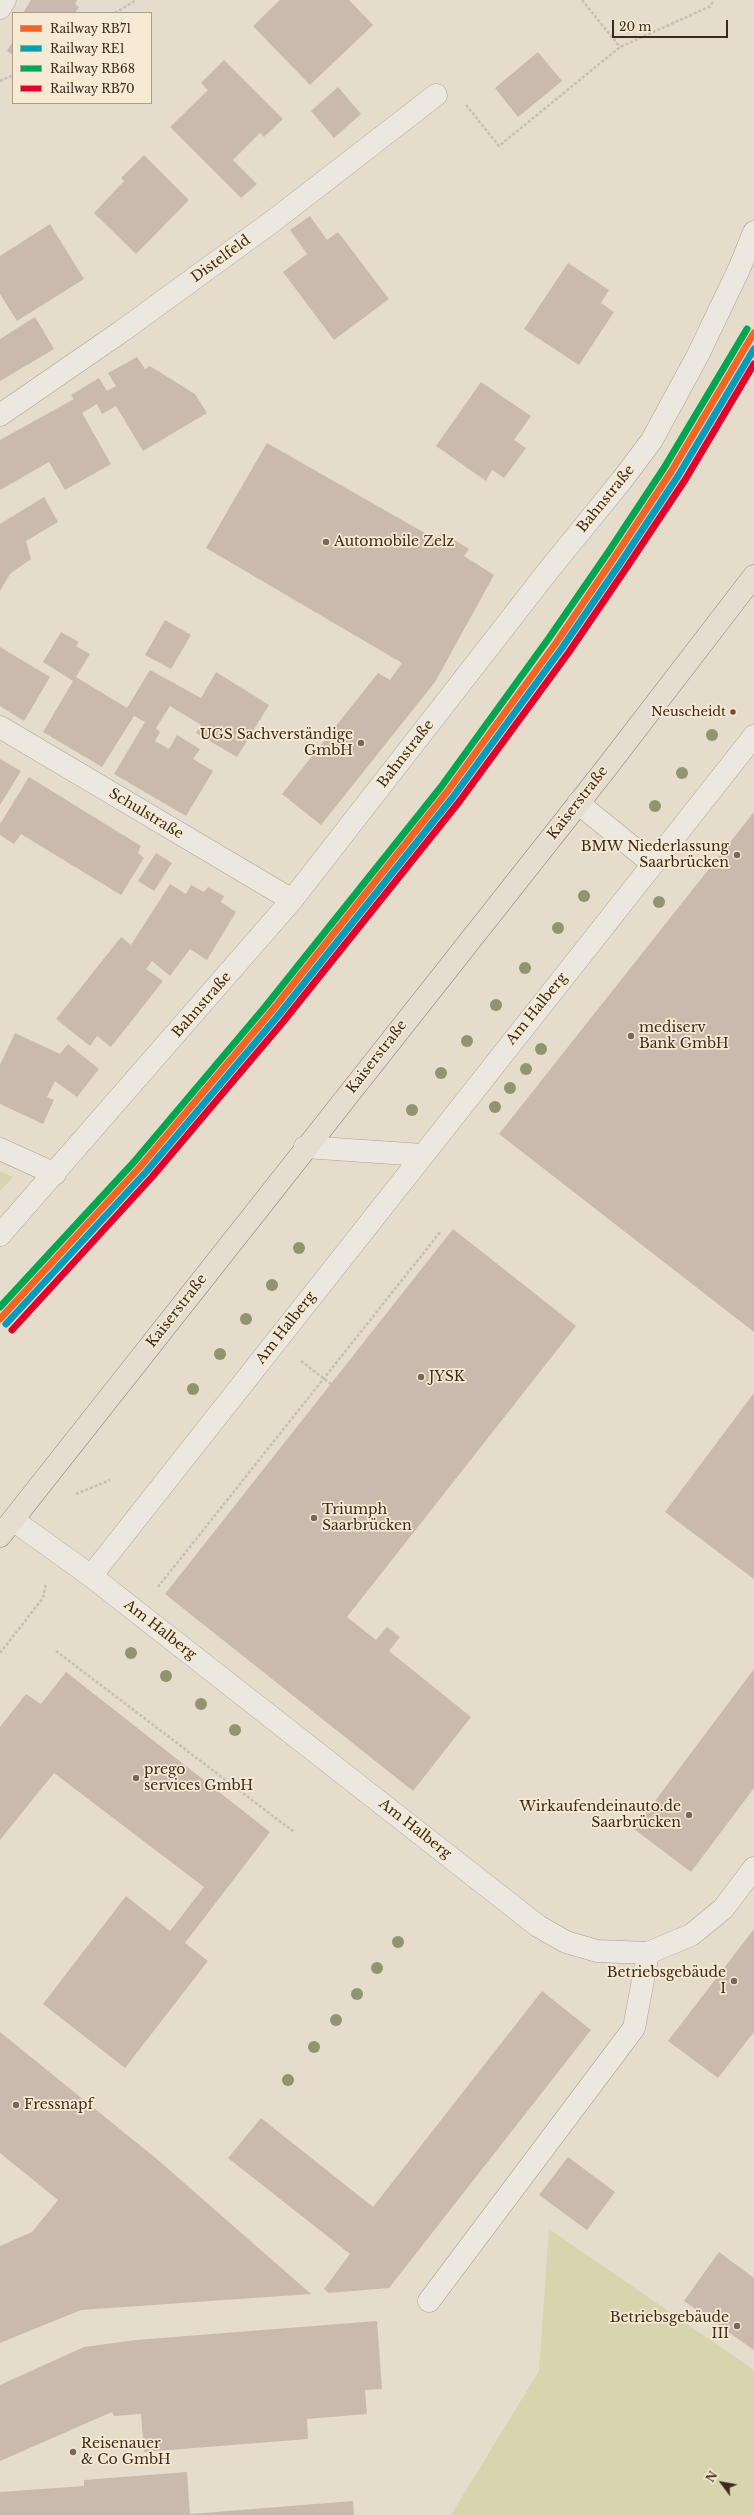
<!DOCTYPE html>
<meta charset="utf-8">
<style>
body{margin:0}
#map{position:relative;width:754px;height:2515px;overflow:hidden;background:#e6dccc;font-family:"Libre Baskerville",serif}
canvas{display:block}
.legend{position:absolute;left:12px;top:12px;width:140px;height:92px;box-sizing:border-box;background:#f7ead2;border:1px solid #ab9d8a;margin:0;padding:5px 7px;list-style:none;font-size:12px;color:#3a291d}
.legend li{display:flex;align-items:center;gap:8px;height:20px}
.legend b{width:20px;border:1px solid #ab9d8a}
.north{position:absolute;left:702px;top:2463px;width:40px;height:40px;-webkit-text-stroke:3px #f7ead2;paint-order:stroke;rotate:302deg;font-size:11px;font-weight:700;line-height:16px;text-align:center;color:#3a291d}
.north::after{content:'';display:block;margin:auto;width:14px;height:18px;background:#3a291d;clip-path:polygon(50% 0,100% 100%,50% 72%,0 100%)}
.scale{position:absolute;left:612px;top:20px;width:116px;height:18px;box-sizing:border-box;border:2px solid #3a291d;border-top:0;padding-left:5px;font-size:12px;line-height:14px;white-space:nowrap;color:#3a291d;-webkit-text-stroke:3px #f7ead2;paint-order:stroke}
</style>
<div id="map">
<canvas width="754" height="2515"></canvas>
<ul class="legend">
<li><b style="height:5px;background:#f26522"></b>Railway RB71</li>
<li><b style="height:5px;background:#069cbc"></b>Railway RE1</li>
<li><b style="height:5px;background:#00a651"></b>Railway RB68</li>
<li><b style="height:5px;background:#e4002b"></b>Railway RB70</li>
</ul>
<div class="north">N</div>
<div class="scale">20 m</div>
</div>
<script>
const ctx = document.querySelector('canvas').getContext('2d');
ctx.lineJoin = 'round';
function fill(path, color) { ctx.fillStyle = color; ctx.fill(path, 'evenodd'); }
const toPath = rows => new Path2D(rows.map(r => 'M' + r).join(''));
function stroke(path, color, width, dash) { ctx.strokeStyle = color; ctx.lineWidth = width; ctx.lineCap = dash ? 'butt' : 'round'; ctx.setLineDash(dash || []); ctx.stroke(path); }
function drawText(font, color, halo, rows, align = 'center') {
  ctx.font = font + ' "Libre Baskerville",serif'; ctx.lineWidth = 3.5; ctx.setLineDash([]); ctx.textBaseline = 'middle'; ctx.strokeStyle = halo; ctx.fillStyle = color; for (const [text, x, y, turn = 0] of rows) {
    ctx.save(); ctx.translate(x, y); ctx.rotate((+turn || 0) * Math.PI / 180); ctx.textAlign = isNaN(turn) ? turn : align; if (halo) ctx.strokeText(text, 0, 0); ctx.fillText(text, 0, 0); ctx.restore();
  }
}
const green = toPath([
 [0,1171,13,1177,0,1191],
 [549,2229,754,2370,754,2515,451,2515,539,2371]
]);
const building = toPath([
 [31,0,77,0,75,4,79,7,75,13,23,13],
 [280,0,349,0,373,25,310,85,253,26],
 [13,41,13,55,7,51],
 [538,52,562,81,518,117,495,88],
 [224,60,283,119,264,137,260,133,233,160,257,184,241,198,170,127,208,90,201,83],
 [338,87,361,114,334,138,311,111],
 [144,155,189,200,136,254,94,213,124,181,121,178],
 [310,216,327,240,338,232,389,299,334,340,283,272,307,254,290,230],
 [50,224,84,279,17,321,0,294,0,256],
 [568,263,609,290,601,303,614,312,579,365,524,329],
 [35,317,54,349,0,381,0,339],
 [137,357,145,369,150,366,195,394,207,413,143,451,116,406,102,414,97,404,82,413,111,464,65,490,49,462,0,490,0,440,74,399,71,395,99,378,107,391,116,386,108,373],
 [481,382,531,416,514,440,526,448,504,478,492,470,486,481,436,446],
 [267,443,437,540,441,532,469,549,464,556,494,575,435,682,321,825,282,794,378,673,390,680,402,663,206,548],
 [44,497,58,522,26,541,31,559,10,574,0,591,0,524],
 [165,620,191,635,171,669,145,655],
 [61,632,79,642,76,646,90,654,76,677,127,708,150,670,201,698,216,672,269,705,237,757,196,733,201,725,170,706,156,728,160,732,155,741,169,749,177,735,200,749,193,759,213,771,186,816,114,774,145,722,134,716,102,767,43,732,73,681,43,662],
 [0,647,50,677,24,721,0,706],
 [0,759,21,771,0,805],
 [29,777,141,846,138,853,144,858,121,895,21,834,14,844,0,835,0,824],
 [754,812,754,1332,499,1134],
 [156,853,172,863,154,891,138,881],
 [170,884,186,894,191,885,204,892,208,887,224,896,221,902,236,912,207,960,190,949,170,976,152,961,146,969,163,981,111,1047,97,1036,90,1046,56,1019,121,937,131,945],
 [15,1033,60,1054,68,1044,99,1069,77,1097,55,1081,47,1097,54,1100,43,1124,0,1104,0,1065],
 [453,1229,576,1326,347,1617,376,1640,387,1627,400,1637,389,1651,471,1717,413,1791,165,1594],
 [754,1393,754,1579,665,1512],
 [754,1669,754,1788,691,1872,634,1829],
 [66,1672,270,1832,185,1943,208,1961,125,2068,43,2004,126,1896,170,1931,204,1887,54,1773,0,1840,0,1727,26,1694,41,1704],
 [754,1929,754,2032,718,2078,668,2041],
 [542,1991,591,2030,389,2288,329,2293,324,2289,350,2254,228,2158,261,2118,373,2207],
 [0,2032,158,2160,311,2294,81,2310,0,2343,0,2246,32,2232,58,2200,0,2153],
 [568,2157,615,2192,587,2230,539,2195],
 [719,2252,754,2278,754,2350,684,2301],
 [377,2321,382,2389,365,2390,367,2414,307,2419,308,2439,144,2452,141,2414,114,2416,112,2412,0,2461,0,2385,84,2347,136,2340],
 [187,2472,190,2514,353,2501,354,2515,0,2515,0,2492,84,2486,84,2480]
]);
const path = toPath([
 [582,0,620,47],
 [115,13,136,0],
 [0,81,13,75],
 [466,105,499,146,620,47,711,6,713,0],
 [301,1361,331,1384],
 [76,1494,110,1480],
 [158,1587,441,1231],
 [56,1651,294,1832],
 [0,1653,43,1598,46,1583]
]);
const minor = toPath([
 [0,8,5,0],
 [0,415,122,331,273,221,436,95],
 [0,727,292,900],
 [578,803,653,864],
 [305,1147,422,1155],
 [0,1149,55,1174],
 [0,1235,292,900,548,571,622,480,652,440,698,355,740,267,754,232],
 [13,1520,91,1576,538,1926,566,1942,597,1951,648,1953,691,1935,723,1909,754,1868],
 [91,1576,754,736],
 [429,2301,634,2028,648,1953]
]);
const major = toPath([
 [0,1536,604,771,754,576]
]);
const rail1 = toPath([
 [0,1319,140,1167,271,1012,447,792,556,643,614,558,671,472,754,333]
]);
const rail2 = toPath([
 [6,1324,146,1172,277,1017,453,797,562,648,621,562,678,476,754,349]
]);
const rail3 = toPath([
 [0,1307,134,1162,265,1007,441,787,549,638,607,554,664,468,747,329]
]);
const rail4 = toPath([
 [12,1330,152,1177,283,1022,459,802,569,652,627,567,685,480,754,364]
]);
const trees = [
 [712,735],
 [682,773],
 [655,806],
 [584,896],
 [659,902],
 [558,928],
 [525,968],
 [496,1005],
 [467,1041],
 [541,1049],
 [526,1069],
 [441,1073],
 [510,1088],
 [495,1107],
 [412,1110],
 [299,1248],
 [272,1285],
 [246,1319],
 [220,1354],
 [193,1389],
 [131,1653],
 [166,1676],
 [201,1704],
 [235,1730],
 [398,1942],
 [377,1968],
 [357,1994],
 [336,2020],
 [314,2047],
 [288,2080]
];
const markers = [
 [326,542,4,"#76685a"],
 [733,712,3.5,"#7a4b2a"],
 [361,743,4,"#76685a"],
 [737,855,4,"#76685a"],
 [631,1036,4,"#76685a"],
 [421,1377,4,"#76685a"],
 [314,1518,4,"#76685a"],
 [136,1778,4,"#76685a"],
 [689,1815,4,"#76685a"],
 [734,1981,4,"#76685a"],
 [16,2105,4,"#76685a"],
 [737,2326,4,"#76685a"],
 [73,2452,4,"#76685a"]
];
const busNames = [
 ["Neuscheidt",726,712]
];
const streetNames = [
 ["Distelfeld",221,259,-36],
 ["Bahnstraße",606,499,-51],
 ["Bahnstraße",406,754,-52],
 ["Kaiserstraße",578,803,-52],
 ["Schulstraße",146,814,31],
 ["Bahnstraße",202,1005,-49],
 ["Am Halberg",537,1009,-51],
 ["Kaiserstraße",377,1057,-52],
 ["Kaiserstraße",177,1311,-52],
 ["Am Halberg",286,1328,-52],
 ["Am Halberg",160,1630,38],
 ["Am Halberg",415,1829,38]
];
const poiNames = [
 ["Automobile Zelz",334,542],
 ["UGS Sachverständige",353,735,"right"],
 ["GmbH",353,751,"right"],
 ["BMW Niederlassung",729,847,"right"],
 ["Saarbrücken",729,863,"right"],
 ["mediserv",639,1028],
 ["Bank GmbH",639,1044],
 ["JYSK",429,1377],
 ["Triumph",322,1510],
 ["Saarbrücken",322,1526],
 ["prego",144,1770],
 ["services GmbH",144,1786],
 ["Wirkaufendeinauto.de",681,1807,"right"],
 ["Saarbrücken",681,1823,"right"],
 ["Betriebsgebäude",726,1973,"right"],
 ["I",726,1989,"right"],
 ["Fressnapf",24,2105],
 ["Betriebsgebäude",729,2318,"right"],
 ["III",729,2334,"right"],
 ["Reisenauer",81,2444],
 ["& Co GmbH",81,2460]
];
fill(green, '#d7d4ae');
fill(building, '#c9baad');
stroke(minor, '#aba196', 23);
stroke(major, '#90877c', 23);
stroke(path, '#c6beb5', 2.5, [3, 2]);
stroke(minor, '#ede8df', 22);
stroke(major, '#e5ddd0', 22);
stroke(rail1, '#f26522', 7);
stroke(rail2, '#069cbc', 7);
stroke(rail3, '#00a651', 7);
stroke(rail4, '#e4002b', 7);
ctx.fillStyle = '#92936f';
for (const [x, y] of trees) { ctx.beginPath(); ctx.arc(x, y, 6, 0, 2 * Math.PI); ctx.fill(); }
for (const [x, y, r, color] of markers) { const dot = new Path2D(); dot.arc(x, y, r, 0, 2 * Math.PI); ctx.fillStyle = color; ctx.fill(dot); stroke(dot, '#f7ead2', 1.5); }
drawText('13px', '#3a291d', '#f7ead2', busNames, 'right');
drawText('14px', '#3a291d', '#f7ead2', streetNames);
drawText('14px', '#3a291d', '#f7ead2', poiNames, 'left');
</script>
